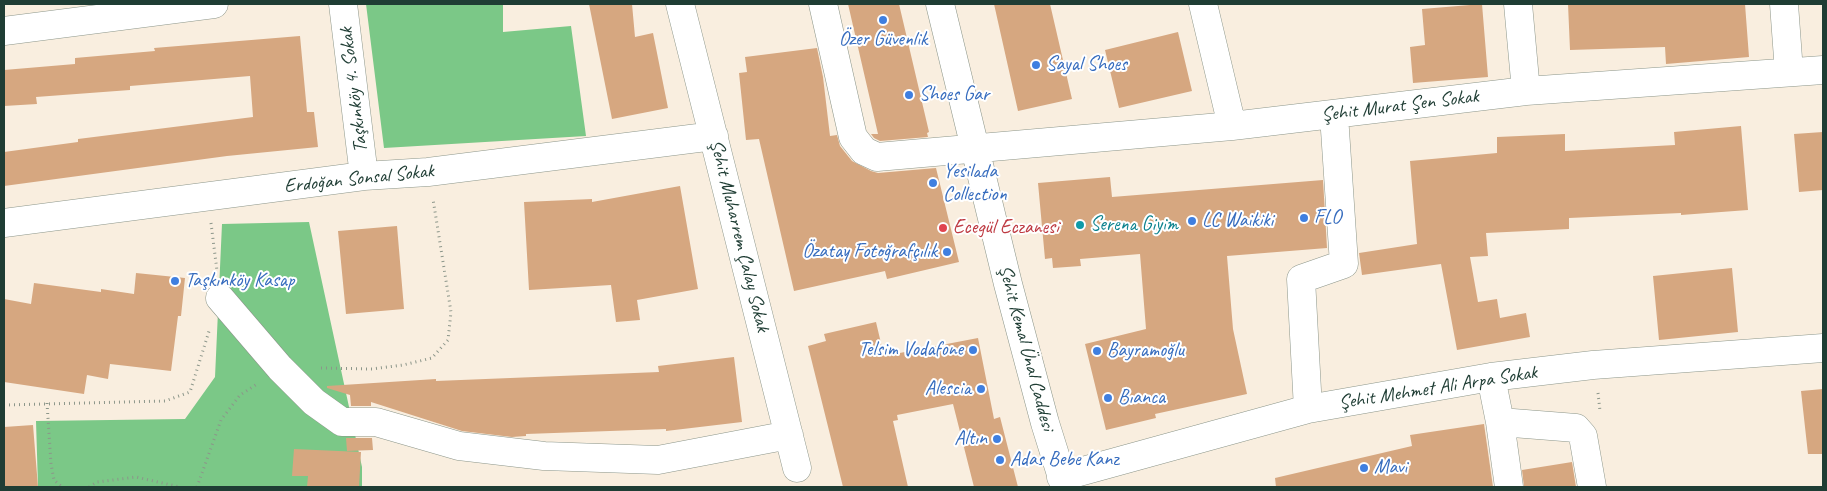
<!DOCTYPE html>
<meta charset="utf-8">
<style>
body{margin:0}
#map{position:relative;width:1827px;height:491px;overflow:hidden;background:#f9eedf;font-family:Caveat,sans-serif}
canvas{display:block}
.frame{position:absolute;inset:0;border:5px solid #1f3d34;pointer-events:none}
</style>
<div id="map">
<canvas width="1827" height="491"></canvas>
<div class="frame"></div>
</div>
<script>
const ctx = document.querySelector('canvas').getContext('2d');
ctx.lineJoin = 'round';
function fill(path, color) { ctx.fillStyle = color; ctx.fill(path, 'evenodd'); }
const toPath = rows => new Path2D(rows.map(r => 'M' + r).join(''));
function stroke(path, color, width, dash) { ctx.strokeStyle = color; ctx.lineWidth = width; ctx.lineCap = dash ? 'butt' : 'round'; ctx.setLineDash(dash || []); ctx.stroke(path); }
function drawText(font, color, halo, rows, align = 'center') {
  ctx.font = font + ' Caveat,sans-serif'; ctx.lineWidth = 4; ctx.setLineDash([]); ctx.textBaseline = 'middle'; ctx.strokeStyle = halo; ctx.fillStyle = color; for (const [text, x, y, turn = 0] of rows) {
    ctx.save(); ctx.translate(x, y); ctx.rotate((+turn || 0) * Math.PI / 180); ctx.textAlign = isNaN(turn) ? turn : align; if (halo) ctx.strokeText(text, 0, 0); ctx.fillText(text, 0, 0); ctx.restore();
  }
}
const green = toPath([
 [366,4,503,4,503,32,571,26,586,136,384,148],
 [309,222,362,467,362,487,38,487,36,421,185,419,215,377,222,224]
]);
const building = toPath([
 [589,4,632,4,635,37,653,33,668,108,612,119],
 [848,4,899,4,929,132,927,133,928,137,880,141,874,138,871,134,878,134],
 [994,4,1050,4,1072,99,1018,111],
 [1482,4,1488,77,1413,83,1410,47,1425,45,1422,9],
 [1568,4,1745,4,1749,57,1666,64,1665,47,1570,50],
 [1178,32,1192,91,1119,108,1105,50],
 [300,36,307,112,314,112,318,147,227,156,4,186,4,152,78,142,78,139,253,117,250,76,130,86,130,90,36,97,37,104,4,106,4,70,75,64,75,58,155,51,154,48],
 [817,48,823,77,830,136,837,135,840,146,852,161,871,171,878,173,936,168,959,262,887,279,885,271,794,291,759,139,746,140,739,73,747,72,745,57],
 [1741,126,1748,210,1681,215,1681,213,1569,218,1569,229,1486,233,1488,256,1470,257,1478,302,1497,299,1500,318,1526,313,1530,337,1457,350,1441,264,1362,275,1359,253,1417,244,1410,161,1497,153,1497,137,1565,134,1565,151,1675,145,1674,132],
 [1823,132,1823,190,1799,192,1794,134],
 [1110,177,1112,197,1323,180,1327,248,1227,256,1233,329,1247,394,1155,414,1156,418,1106,430,1085,344,1146,329,1140,254,1080,259,1081,266,1053,268,1052,258,1045,259,1038,183],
 [680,186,698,289,637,300,640,320,616,322,611,285,529,290,524,202,592,199,592,202],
 [397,226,404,309,346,314,338,231],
 [1732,268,1738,332,1659,340,1653,276],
 [136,273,185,278,181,316,178,316,171,371,110,364,108,379,87,375,84,394,4,382,4,299,31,304,34,283,101,292,101,289,134,294],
 [876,322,884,356,978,338,994,419,1000,417,1018,487,974,487,953,404,897,415,898,420,893,421,908,487,843,487,808,346,826,341,824,334],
 [734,357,742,422,666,431,666,429,526,434,526,436,512,437,462,431,371,402,371,406,351,406,350,395,327,388,327,386,436,379,436,381,659,372,658,366],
 [1823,389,1823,454,1808,454,1801,391],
 [1484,424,1493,487,1276,487,1275,478,1412,446,1410,435],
 [33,425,38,487,4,487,4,427],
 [346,438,372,438,373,450,347,451],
 [294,449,361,452,359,487,307,487,308,476,292,476],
 [1572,462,1576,487,1524,487,1522,470]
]);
const path = toPath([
 [211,223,217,271],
 [321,368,372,369,403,365,432,358,448,340,451,312,433,199],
 [1598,393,1600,411],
 [47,403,51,464,54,480,62,487],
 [4,405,165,401,190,392,210,328],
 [89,487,97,482,136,477,180,487],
 [197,487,221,420,240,395,257,384]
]);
const minor = toPath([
 [343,4,364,176],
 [680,4,797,468],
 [823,4,853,137,864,151,877,157,1232,126,1526,91,1823,70],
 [940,4,1008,284,1045,423,1065,487],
 [1203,4,1232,126],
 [1518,4,1526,91],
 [1784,4,1789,72],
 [4,31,214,4],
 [4,223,364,176,428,172,714,136],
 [220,298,280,368,314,402,342,422,376,422,459,446,544,456,658,460,789,435],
 [1491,377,1500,422,1576,428,1583,436,1592,487],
 [1308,409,1301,279,1344,264,1334,115],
 [1500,422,1509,487],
 [1061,477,1308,409,1491,377,1593,365,1823,348]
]);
const markers = [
 [883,20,5,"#3f7fe0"],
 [1036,65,5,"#3f7fe0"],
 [909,95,5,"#3f7fe0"],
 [933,183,5,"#3f7fe0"],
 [1304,218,5,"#3f7fe0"],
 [1192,221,5,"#3f7fe0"],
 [1080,225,5,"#0f9aa8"],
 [943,228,5,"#e0444e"],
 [947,252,5,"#3f7fe0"],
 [175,281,5,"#3f7fe0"],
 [973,350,5,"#3f7fe0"],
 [1097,351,5,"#3f7fe0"],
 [981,389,5,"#3f7fe0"],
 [1108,398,5,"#3f7fe0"],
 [997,439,5,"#3f7fe0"],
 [1000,460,5,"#3f7fe0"],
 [1364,468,5,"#3f7fe0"]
];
const shopNames = [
 ["Özer Güvenlik",883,40,"center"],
 ["Sayal Shoes",1046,65],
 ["Shoes Gar",919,95],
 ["Yesilada",943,172],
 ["Collection",943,195],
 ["FLO",1314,218],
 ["LC Waikiki",1202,221],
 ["Özatay Fotoğrafçılık",937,252,"right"],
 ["Taşkınköy Kasap",185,281],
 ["Telsim Vodafone",963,350,"right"],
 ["Bayramoğlu",1107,351],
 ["Alescia",971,389,"right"],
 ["Bıanca",1118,398],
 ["Altın",987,439,"right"],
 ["Adas Bebe Kanz",1010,460],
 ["Mavi",1374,468]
];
const streetNames = [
 ["Taşkınköy 4. Sokak",354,90,-97],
 ["Şehit Murat Şen Sokak",1400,106,-7],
 ["Erdoğan Sonsal Sokak",359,179,-6],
 ["Şehit Muharrem Çalay Sokak",739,236,76],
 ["Şehit Kemal Ünal Caddesi",1026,348,75],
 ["Şehit Mehmet Ali Arpa Sokak",1438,388,-9]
];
const cultureNames = [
 ["Serena Giyim",1090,225]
];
const healthNames = [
 ["Ecegül Eczanesi",953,228]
];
fill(green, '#7bc887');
fill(building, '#d6a780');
stroke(minor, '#8c968a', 29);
stroke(path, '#8c968a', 3, [1, 4]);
stroke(minor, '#fff', 28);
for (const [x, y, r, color] of markers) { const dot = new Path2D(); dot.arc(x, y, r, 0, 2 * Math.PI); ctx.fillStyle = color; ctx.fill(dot); stroke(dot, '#fff', 2); }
drawText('20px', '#366cbe', '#fff', shopNames, 'left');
drawText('20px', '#1f3d34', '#fff', streetNames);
drawText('20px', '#0d838f', '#fff', cultureNames, 'left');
drawText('20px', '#be3a42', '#fff', healthNames, 'left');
</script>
